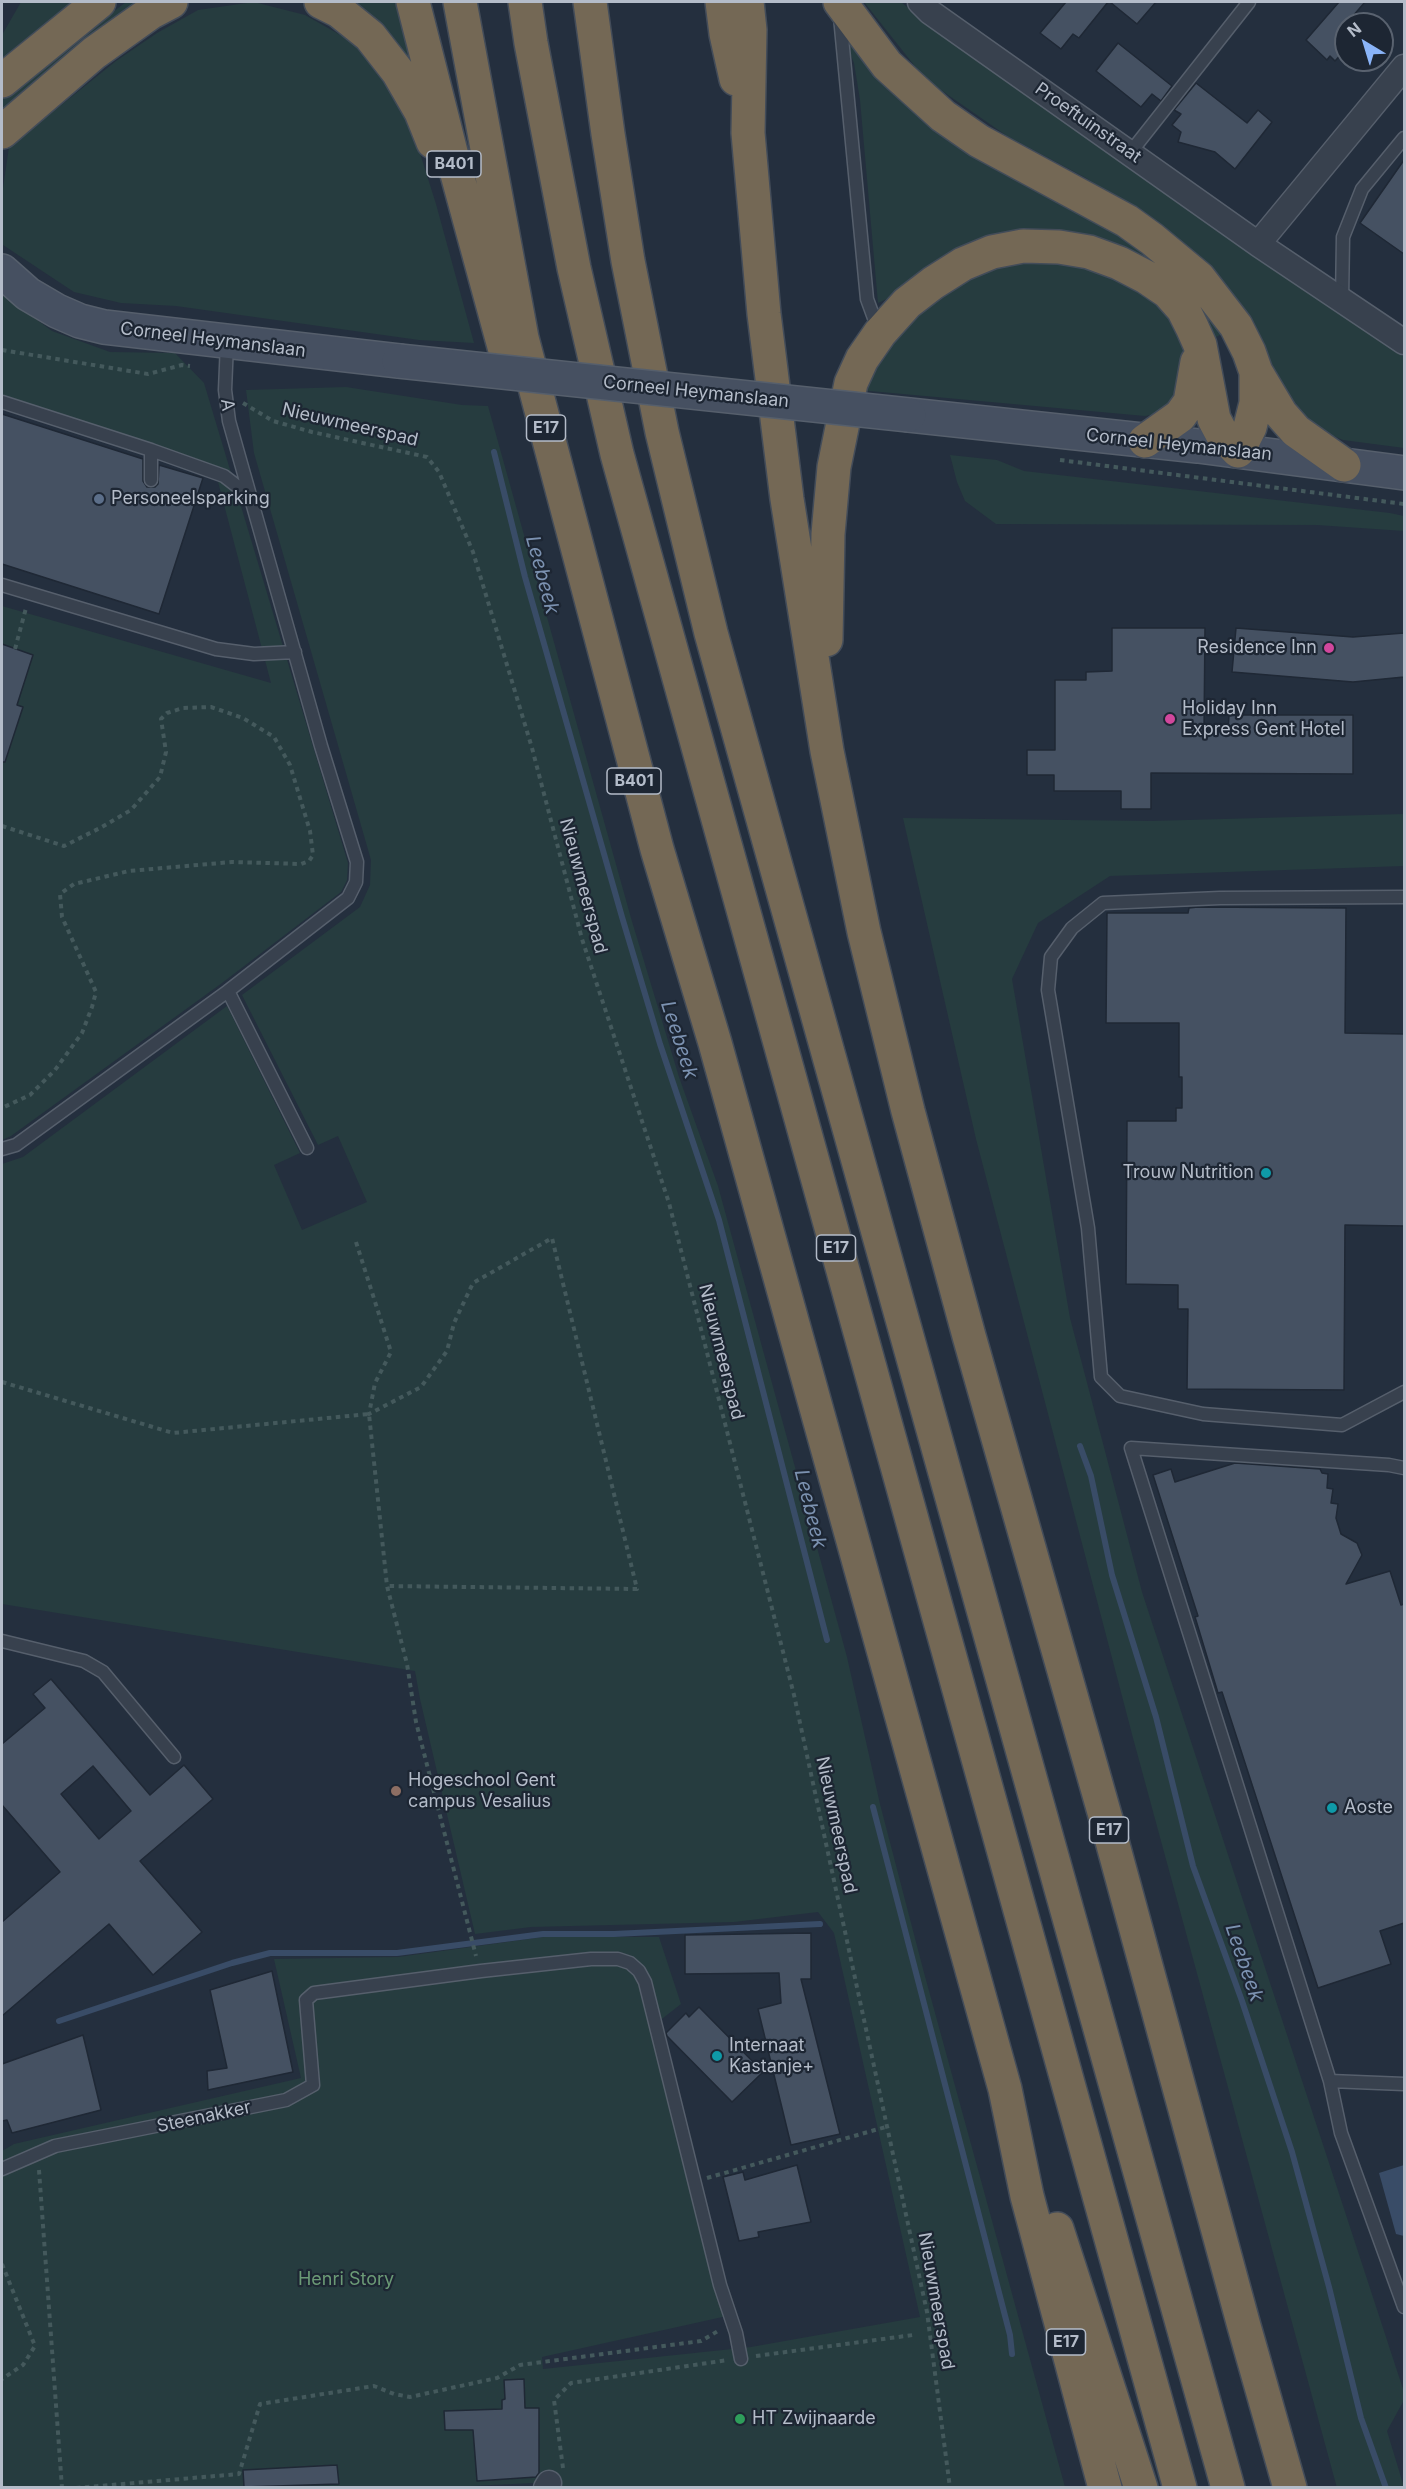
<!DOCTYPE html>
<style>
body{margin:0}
#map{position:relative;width:1406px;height:2489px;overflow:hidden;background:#242f3e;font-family:Inter,sans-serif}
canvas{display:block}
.frame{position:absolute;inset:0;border:3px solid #b4bcc9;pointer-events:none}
.north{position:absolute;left:1334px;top:12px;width:60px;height:60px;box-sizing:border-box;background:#1d2633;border:2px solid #59626f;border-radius:50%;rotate:322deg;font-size:16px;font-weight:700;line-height:24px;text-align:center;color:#b4bcc9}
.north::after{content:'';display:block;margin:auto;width:21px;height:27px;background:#8ab4f8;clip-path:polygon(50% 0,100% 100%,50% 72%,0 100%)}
</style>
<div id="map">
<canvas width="1406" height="2489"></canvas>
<div class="frame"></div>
<div class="north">N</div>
</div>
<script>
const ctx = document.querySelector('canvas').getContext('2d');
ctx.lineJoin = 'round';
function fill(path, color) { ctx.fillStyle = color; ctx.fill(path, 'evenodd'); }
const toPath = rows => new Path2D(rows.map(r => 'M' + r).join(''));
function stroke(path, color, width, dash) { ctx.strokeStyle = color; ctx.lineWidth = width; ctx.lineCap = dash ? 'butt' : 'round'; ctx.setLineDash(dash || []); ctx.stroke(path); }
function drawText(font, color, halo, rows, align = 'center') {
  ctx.font = font + ' Inter,sans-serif'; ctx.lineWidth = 4.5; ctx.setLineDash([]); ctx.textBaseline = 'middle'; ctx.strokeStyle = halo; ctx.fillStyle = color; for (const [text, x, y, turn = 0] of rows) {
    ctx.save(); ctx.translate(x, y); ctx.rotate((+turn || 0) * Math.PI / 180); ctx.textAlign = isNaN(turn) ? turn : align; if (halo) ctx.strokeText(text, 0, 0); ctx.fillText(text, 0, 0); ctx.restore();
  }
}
const green = toPath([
 [21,2,81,2,2,59,2,35],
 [126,2,150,2,2,114,2,96],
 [254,2,305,15,351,41,382,72,407,112,436,204,474,343,419,340,176,306,121,303,74,292,3,245,2,195,9,147,116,61,157,33,198,10],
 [349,2,402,2,421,76],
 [864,2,901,2,941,35,1404,357,1404,448,1343,440,1324,432,1308,422,1292,405,1279,381,1254,322,1224,283,1195,252,1152,221,1086,178,1007,136,925,79],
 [851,38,1165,259,1224,333,1214,338,1208,319,1195,300,1158,266,1138,254,1099,238,1063,231,1030,229,1001,233,970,243,944,256,912,278,891,297,878,303,860,100,854,63,846,43],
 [1035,260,1077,265,1104,273,1134,288,1158,305,1174,323,1183,345,1185,365,1180,384,1173,398,1161,413,1145,416,859,390,881,352,928,305,968,279,990,268],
 [2,294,52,331,110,352,175,353,204,383,348,863,347,880,341,892,222,983,11,1136,2,1140,2,754,7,755,17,705,32,655,2,644,2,606,271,683,217,478,200,460,2,396],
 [346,387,462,405,488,406,631,918,679,1077,718,1186,847,1657,880,1804,923,1969,1065,2487,552,2488,550,2470,534,2483,428,2488,2,2487,2,2151,14,2144,301,2078,274,1959,398,1957,543,1937,659,1937,681,2004,658,2022,695,2157,726,2286,736,2314,542,2357,543,2369,751,2347,920,2317,834,1933,818,1912,734,1922,531,1927,475,1934,420,1699,415,1671,2,1604,2,1164,23,1157,227,1006,300,1153,274,1165,302,1230,367,1202,338,1136,318,1145,242,995,360,907,370,885,371,860,254,453,246,390],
 [950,455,997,460,1024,471,1390,513,1404,516,1404,531,1317,525,996,524,965,501,957,482],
 [1404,814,1404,866,1110,876,1038,923,1012,979,1070,1318,1142,1592,1404,2392,1404,2400,1387,2431,1404,2487,1337,2488,1133,1738,976,1139,903,818,1151,821]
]);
const water = toPath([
 [1404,2165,1404,2236,1396,2234,1379,2173]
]);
const stream = toPath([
 [494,452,525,577,622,917,660,1044,719,1220,827,1640],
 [1080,1446,1091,1476,1112,1575,1156,1717,1193,1866,1242,2001,1292,2152,1329,2287,1361,2418,1386,2488],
 [873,1807,1010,2335,1012,2354],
 [59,2021,232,1963,270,1953,397,1953,543,1934,614,1934,820,1924]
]);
const building = toPath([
 [1066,2,1108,2,1079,38,1073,34,1061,49,1040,33,1066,2],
 [1110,2,1156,2,1137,24,1110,2],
 [1339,2,1365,2,1346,24,1346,32,1338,42,1346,49,1335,61,1330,56,1327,60,1306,40,1339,2],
 [1118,43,1172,86,1161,101,1152,94,1141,107,1096,71,1118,43],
 [1196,83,1247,123,1258,110,1272,122,1235,169,1215,152,1178,142,1181,132,1172,125,1181,114,1174,110,1196,83],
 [1404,160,1404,254,1360,223,1404,160],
 [2,414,143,459,143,481,147,487,155,487,158,484,159,465,203,478,159,614,2,564,2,414],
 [1112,628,1205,628,1204,731,1228,732,1229,715,1353,715,1353,774,1151,773,1151,809,1121,809,1121,791,1054,791,1054,775,1027,775,1027,750,1055,750,1055,680,1086,680,1086,672,1112,671,1112,628],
 [1236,628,1353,637,1404,633,1404,677,1353,682,1232,672,1236,628],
 [2,644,33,655,17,705,23,707,5,762,2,762,2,644],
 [1198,907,1346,908,1345,1033,1404,1034,1404,1226,1345,1225,1344,1390,1187,1389,1188,1309,1178,1309,1178,1285,1126,1284,1127,1121,1176,1121,1176,1108,1182,1108,1182,1077,1179,1077,1179,1023,1106,1023,1107,913,1188,913,1189,908,1198,907],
 [1235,1463,1320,1469,1322,1473,1328,1474,1327,1488,1333,1489,1331,1503,1338,1504,1336,1518,1341,1534,1357,1543,1362,1555,1346,1584,1390,1571,1401,1605,1404,1604,1404,1923,1380,1931,1391,1964,1318,1988,1222,1692,1218,1693,1195,1617,1198,1616,1153,1475,1171,1469,1175,1482,1235,1463],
 [51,1679,150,1795,184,1765,213,1799,140,1861,202,1932,153,1975,109,1924,2,2016,2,1922,60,1872,2,1805,2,1744,45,1708,33,1694,51,1679],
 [93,1766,131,1811,99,1839,61,1794,93,1766],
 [811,1933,811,1979,801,1979,840,2134,791,2145,758,2009,781,2003,779,1973,685,1974,685,1935,811,1933],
 [272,1971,293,2072,208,2090,207,2071,227,2068,210,1990,272,1971],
 [699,2007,763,2072,732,2102,667,2036,666,2033,686,2013,689,2017,699,2007],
 [83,2035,101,2110,12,2133,7,2120,2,2121,2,2064,83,2035],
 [797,2165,811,2222,758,2232,759,2237,739,2241,723,2177,743,2172,745,2180,797,2165],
 [524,2379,525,2408,539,2408,539,2473,536,2477,477,2481,473,2430,445,2430,444,2411,502,2409,502,2400,505,2399,504,2380,524,2379],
 [337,2465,339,2484,244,2487,243,2470,337,2465]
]);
const path = toPath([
 [2,350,148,374,182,365,190,366],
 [243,403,273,421,312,432,427,457,439,472,473,552,532,748,582,939,669,1203,794,1695,927,2312,950,2488],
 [1060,460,1404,504],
 [15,649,26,608],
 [2,826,64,846,100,828,131,810,160,777,166,752,161,719,167,713,183,708,211,707,243,718,274,737,290,765,310,831,313,855,309,861,301,864,232,862,129,871,74,884,60,894,62,917,96,992,92,1007,82,1033,55,1070,30,1095,2,1108],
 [356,1242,391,1352,375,1383,369,1414,421,1387,447,1351,454,1323,473,1283,552,1238,637,1589,387,1586],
 [2,1382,173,1433,369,1414,387,1586,407,1664,416,1722,476,1956],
 [39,2170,62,2488],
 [707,2178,889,2126],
 [2,2264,35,2346,23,2365,2,2379],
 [756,2356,913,2335],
 [563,2468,554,2400,571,2383,728,2360],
 [76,2488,239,2474,260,2404,374,2386,394,2394,410,2397,497,2378,520,2365,701,2341,718,2331]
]);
const lane = toPath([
 [840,17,867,299,878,329],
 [1130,153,1249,2],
 [1342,301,1343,237,1362,189,1404,138],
 [227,343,225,390,229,421,321,746,357,862,356,882,348,898,228,991],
 [2,402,151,450,151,480],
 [151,450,224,476,251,497],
 [2,585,216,649,254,654,295,652],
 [1404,897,1220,898,1103,903,1072,928,1051,957,1048,990,1088,1228,1101,1377,1120,1396,1203,1414,1342,1425,1404,1392],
 [2,1149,16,1145,228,991,307,1148],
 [1404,1468,1389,1465,1131,1448,1330,2081,1404,2084],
 [2,1641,84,1661,103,1672,174,1757],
 [1330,2081,1341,2133,1404,2307],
 [2,2169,55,2146,286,2100,313,2085,306,2000,314,1993,481,1971,591,1959,618,1959,630,1963,639,1971,645,1982,720,2285,736,2333,741,2359]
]);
const street = toPath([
 [920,2,930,12,1258,244,1404,342],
 [1258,244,1404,67],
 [546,2488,549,2483]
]);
const secondary = toPath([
 [2,271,28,294,57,311,80,321,104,327,399,361],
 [909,415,1198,446,1404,473]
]);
const highway = toPath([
 [321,2,339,11,370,36,398,72,421,112,433,142],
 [413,2,451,152,506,354],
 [460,2,522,338,657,849,715,1043,1005,2089,1027,2196,1105,2488],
 [525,2,531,43,574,268,617,454,1180,2488],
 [590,2,608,134,628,261,662,432,711,633,1228,2488],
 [722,2,726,34,736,79],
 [747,2,750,30,748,133,764,314,787,499,827,751,864,932,908,1111,969,1336,1106,1819,1244,2326,1290,2488],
 [840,2,887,65,943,116,979,141,1127,221,1152,239,1199,278,1236,326,1249,352,1256,372,1281,414,1296,431,1344,465],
 [2,81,99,2],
 [2,132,94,53,150,13,171,2],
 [1145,441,1180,416,1190,402,1197,362],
 [826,640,828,534,834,467,851,383,862,359,880,333,907,303,933,283,963,264,992,252,1023,246,1059,247,1089,252,1119,263,1146,277,1168,292,1183,309,1192,327,1200,345,1214,419,1222,434,1238,451,1250,427,1256,403,1256,372],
 [1057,2229,1141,2488]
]);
const secondaryBridge = toPath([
 [399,361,909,415]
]);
const markers = [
 [99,499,6,"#5c6f8a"],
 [1329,648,6,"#d1479c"],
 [1170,719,6,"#d1479c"],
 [1266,1173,6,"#0f9aa8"],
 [396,1791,6,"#8d6e63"],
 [1332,1808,6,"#0f9aa8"],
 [717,2056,6,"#0f9aa8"],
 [740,2419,6,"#2e9e5b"]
];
const shields = [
 [454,164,54],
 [546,428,39],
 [634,781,54],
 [836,1248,39],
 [1109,1830,39],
 [1066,2342,39]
];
const shieldNames = [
 ["B401",454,164],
 ["E17",546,428],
 ["B401",634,781],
 ["E17",836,1248],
 ["E17",1109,1830],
 ["E17",1066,2342]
];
const streetNames = [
 ["Proeftuinstraat",1088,123,35],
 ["Corneel Heymanslaan",213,340,7],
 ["Corneel Heymanslaan",696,392,6],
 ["A",227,405,83],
 ["Nieuwmeerspad",350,425,13],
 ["Corneel Heymanslaan",1179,445,6],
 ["Nieuwmeerspad",583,886,75],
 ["Nieuwmeerspad",721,1352,76],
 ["Nieuwmeerspad",836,1825,78],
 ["Steenakker",204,2117,-12],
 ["Nieuwmeerspad",936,2301,80]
];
const poiNames = [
 ["Personeelsparking",111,499],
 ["Residence Inn",1317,648,"right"],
 ["Holiday Inn",1182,709],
 ["Express Gent Hotel",1182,730],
 ["Trouw Nutrition",1254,1173,"right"],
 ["Hogeschool Gent",408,1781],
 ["campus Vesalius",408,1802],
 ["Aoste",1344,1808],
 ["Internaat",729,2046],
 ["Kastanje+",729,2067],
 ["HT Zwijnaarde",752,2419]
];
const parkNames = [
 ["Henri Story",346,2280]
];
const waterNames = [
 ["Leebeek",542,575,75],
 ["Leebeek",679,1040,72],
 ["Leebeek",810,1509,76],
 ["Leebeek",1244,1963,71]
];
fill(green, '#263c3f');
fill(water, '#394c67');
stroke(stream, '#394c67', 6);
fill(building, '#455162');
stroke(building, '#1f2835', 1.5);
stroke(lane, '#565f6c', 15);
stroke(street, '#565f6c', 27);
stroke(secondary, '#565f6c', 36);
stroke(highway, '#434c59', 36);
stroke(path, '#44595c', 4, [4.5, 4.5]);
stroke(lane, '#38414e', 12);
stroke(street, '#38414e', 24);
stroke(secondary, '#465061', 33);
stroke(highway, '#746855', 33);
stroke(secondaryBridge, '#565f6c', 36, []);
stroke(secondaryBridge, '#465061', 33);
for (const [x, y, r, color] of markers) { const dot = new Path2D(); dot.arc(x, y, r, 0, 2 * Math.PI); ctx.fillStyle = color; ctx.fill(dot); stroke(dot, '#1d2633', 2); }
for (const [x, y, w] of shields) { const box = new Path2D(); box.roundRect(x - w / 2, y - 13, w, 26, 4.5); ctx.fillStyle = '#1d2633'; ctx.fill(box); stroke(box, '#b4bcc9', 1.5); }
drawText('bold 16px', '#b4bcc9', null, shieldNames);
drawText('18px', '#b4bcc9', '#1d2633', streetNames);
drawText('18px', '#b4bcc9', '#1d2633', poiNames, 'left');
drawText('18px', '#6b9a76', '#1d2633', parkNames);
drawText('italic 20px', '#7c92b1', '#1d2633', waterNames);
</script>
